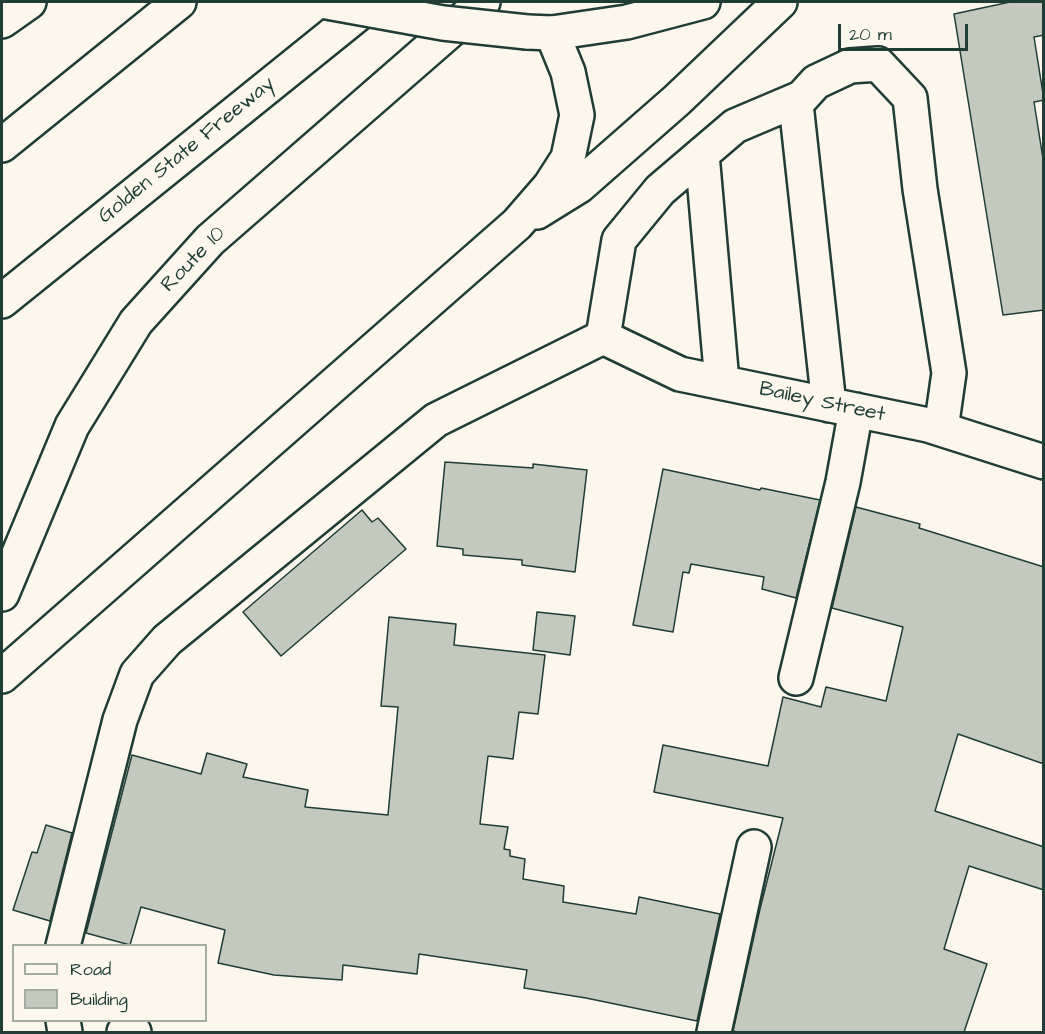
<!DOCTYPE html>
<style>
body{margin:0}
#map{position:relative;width:1045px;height:1034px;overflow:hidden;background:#fbf7ec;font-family:"Architects Daughter",sans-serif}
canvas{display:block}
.frame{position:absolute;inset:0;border:3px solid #1f3d34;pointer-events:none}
.legend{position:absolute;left:12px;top:944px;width:195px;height:78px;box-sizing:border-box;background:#fbf7ec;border:2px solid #a3ada2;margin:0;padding:8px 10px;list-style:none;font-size:18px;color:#1f3d34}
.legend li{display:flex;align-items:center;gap:12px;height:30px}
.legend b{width:30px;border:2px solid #a3ada2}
.scale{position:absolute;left:838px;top:24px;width:130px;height:27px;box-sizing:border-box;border:3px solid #1f3d34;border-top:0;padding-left:8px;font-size:18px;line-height:21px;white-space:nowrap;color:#1f3d34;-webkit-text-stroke:4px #fbf7ec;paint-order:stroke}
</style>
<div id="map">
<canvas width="1045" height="1034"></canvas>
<div class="frame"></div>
<ul class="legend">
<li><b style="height:8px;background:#fbf7ec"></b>Road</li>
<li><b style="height:16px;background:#c4c9be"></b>Building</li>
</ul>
<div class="scale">20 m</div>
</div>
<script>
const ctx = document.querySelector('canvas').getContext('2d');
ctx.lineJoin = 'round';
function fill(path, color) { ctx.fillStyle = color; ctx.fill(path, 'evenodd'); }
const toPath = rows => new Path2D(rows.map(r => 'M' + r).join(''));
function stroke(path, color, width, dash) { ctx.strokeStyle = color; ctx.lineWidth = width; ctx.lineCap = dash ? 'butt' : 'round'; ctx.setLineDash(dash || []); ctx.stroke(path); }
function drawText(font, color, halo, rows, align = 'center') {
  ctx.font = font + ' "Architects Daughter",sans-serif'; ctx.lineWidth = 6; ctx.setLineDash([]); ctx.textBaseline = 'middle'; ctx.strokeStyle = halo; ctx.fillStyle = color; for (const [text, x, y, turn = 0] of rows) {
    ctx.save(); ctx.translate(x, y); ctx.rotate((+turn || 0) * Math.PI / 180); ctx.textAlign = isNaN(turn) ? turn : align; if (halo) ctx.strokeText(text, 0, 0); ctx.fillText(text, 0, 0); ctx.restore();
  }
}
const building = toPath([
 [1010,2,1044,2,1044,35,1034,37,1044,100,1034,102,1044,165,1044,310,1003,315,954,14,1010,2],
 [445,462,533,468,533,464,587,470,575,572,522,565,522,560,463,555,463,549,437,546,445,462],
 [663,469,760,490,761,488,820,500,796,598,762,589,764,577,691,564,689,573,683,572,673,632,633,625,663,469],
 [856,507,920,524,919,528,1044,567,1044,764,958,734,935,811,1044,847,1044,890,969,866,944,949,987,964,964,1032,737,1032,733,1031,760,909,783,818,654,792,663,745,768,766,783,697,821,707,826,687,886,701,903,627,832,608,856,507],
 [362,510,372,522,378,518,406,549,281,656,243,612,362,510],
 [537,612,575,616,570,655,533,650,537,612],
 [389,617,456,624,454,645,545,655,538,714,519,712,513,759,488,756,480,824,508,827,504,849,510,850,510,856,525,859,523,879,564,886,563,902,636,914,639,897,720,914,697,1021,586,998,524,988,527,970,419,954,417,974,343,965,342,980,274,975,218,963,225,930,141,907,130,945,86,933,132,755,201,774,207,753,247,764,243,777,308,790,305,807,388,815,398,707,381,706,389,617],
 [46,825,72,833,50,921,13,910,32,852,37,853,46,825]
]);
const minor = toPath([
 [702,154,722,382],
 [603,337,680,374,928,425,1044,462],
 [603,337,619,240,660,190,735,126,801,98],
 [829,405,796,104,816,82,850,66,878,64,910,98,920,189,949,373,941,429],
 [796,678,843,482,856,410],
 [63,946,120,720,137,674,167,640,436,420,603,337],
 [63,1020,65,1032],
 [124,1032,134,1032],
 [714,1032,754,847]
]);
const major = toPath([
 [527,32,552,33,627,22,703,2]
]);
const highway = toPath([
 [2,21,29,2],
 [2,145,179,2],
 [537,212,579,186,677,100,780,2],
 [2,301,373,2],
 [2,594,72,426,136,322,210,240,483,2],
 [2,676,517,224,550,186,568,158,577,115,568,72,552,33]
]);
const majorBridge = toPath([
 [327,2,443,23,527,32]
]);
const streetNames = [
 ["Golden State Freeway",187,151,-39],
 ["Route 10",194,260,-46],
 ["Bailey Street",822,403,12]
];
fill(building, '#c4c9be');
stroke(building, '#1f3d34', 1.5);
stroke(minor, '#1f3d34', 38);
stroke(major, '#1f3d34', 38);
stroke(highway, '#1f3d34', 38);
stroke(minor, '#fbf7ec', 33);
stroke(major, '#fbf7ec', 33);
stroke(highway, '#fbf7ec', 33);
stroke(majorBridge, '#1f3d34', 38, []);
stroke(majorBridge, '#fbf7ec', 33);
drawText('21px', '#1f3d34', '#fbf7ec', streetNames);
</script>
